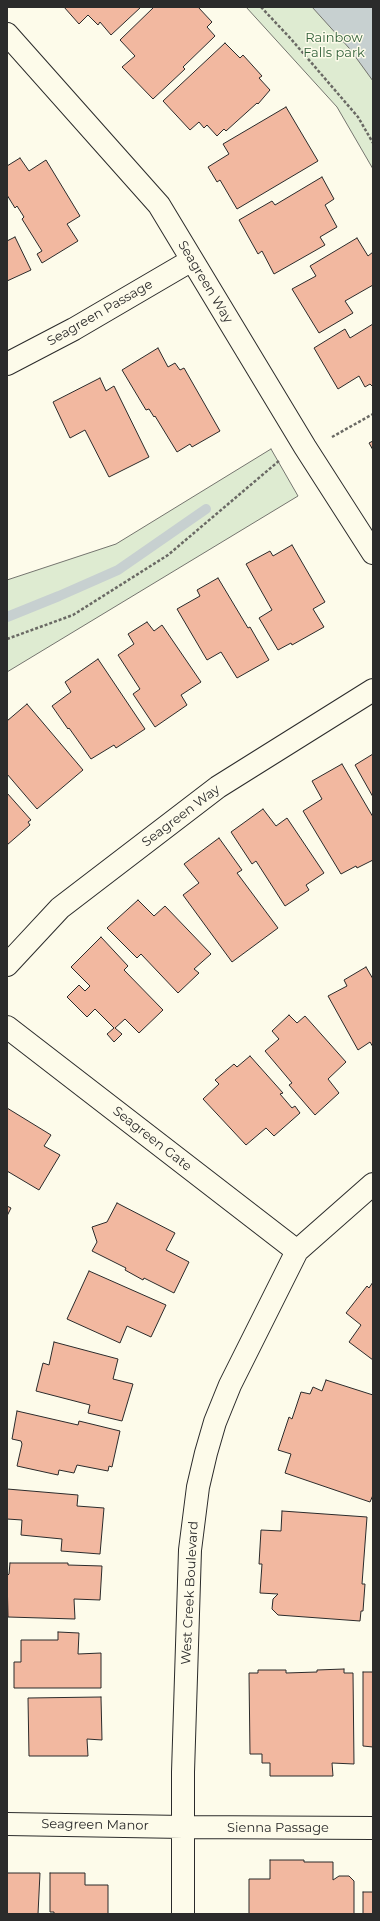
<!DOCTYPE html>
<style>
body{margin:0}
#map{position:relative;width:380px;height:1921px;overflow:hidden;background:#fdfbea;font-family:Montserrat,sans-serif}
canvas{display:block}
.frame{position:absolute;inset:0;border:8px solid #2b2b2b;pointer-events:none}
</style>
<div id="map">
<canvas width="380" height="1921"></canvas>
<div class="frame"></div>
</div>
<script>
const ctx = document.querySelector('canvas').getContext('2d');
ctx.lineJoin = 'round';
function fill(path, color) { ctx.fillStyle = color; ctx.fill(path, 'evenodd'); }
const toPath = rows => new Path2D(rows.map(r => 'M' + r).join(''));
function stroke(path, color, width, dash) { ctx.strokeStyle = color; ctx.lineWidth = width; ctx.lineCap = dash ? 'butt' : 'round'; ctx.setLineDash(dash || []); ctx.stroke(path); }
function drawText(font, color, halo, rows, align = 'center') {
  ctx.font = font + ' Montserrat,sans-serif'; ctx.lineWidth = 3; ctx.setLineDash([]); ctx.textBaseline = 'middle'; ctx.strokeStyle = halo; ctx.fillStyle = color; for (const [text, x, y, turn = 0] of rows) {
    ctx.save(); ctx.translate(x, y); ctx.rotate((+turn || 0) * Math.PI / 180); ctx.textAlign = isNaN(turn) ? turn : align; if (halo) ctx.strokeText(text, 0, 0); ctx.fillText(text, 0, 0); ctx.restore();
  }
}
const green = toPath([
 [246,7,373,7,373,169,337,107,246,7],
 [271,449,298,496,7,672,7,580,116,544,271,449]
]);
const water = toPath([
 [312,7,373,7,373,81,349,48,312,7]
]);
const stream = toPath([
 [7,617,59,596,118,570,206,509]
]);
const building = toPath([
 [64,7,141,7,111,35,100,22,98,25,88,15,79,24,64,7],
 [154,7,198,7,212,22,207,27,215,36,183,67,185,69,153,99,122,67,135,56,120,40,154,7],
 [225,43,240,58,243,55,262,76,259,78,270,90,258,104,257,103,226,131,224,129,217,136,207,125,204,128,199,122,190,130,163,101,225,43],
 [286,107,318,161,237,209,220,180,217,182,208,167,229,154,223,144,286,107],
 [20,158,29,171,46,160,80,216,67,224,78,241,42,263,37,254,42,251,22,219,24,217,17,206,15,208,7,195,7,166,20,158],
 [322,177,334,199,325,205,337,227,320,237,325,245,274,274,262,251,258,254,239,220,272,201,275,205,322,177],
 [15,237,31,270,7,281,7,241,15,237],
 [357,238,368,256,373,252,373,285,345,301,353,313,319,333,292,289,316,276,310,266,357,238],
 [373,324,373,385,372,386,370,384,365,387,359,376,338,389,314,348,345,329,350,338,373,324],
 [158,348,168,367,175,363,180,370,184,368,220,431,192,447,190,444,177,452,155,416,154,417,149,409,146,410,122,370,158,348],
 [100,378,106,391,114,386,149,457,109,477,85,430,70,438,53,402,100,378],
 [373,441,373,450,369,443,373,441],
 [292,545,325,602,313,609,324,627,292,645,291,643,278,650,259,618,272,610,246,564,270,551,273,556,292,545],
 [218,578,248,628,250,627,269,660,237,678,221,652,207,660,177,609,200,596,197,590,218,578],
 [147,622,154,631,162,625,201,682,181,695,187,705,155,727,133,694,140,689,118,655,134,644,128,634,147,622],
 [98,659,145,729,116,748,114,745,91,759,69,728,68,729,52,706,71,692,65,682,98,659],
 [27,704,83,770,37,809,7,774,7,721,27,704],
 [373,754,373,797,355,765,373,754],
 [342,764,373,817,373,860,357,868,356,866,341,874,303,811,322,799,312,781,342,764],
 [7,793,31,820,28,822,30,825,7,845,7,793],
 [263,809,276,826,287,818,324,873,306,885,309,890,285,906,256,861,252,864,231,832,263,809],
 [219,838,242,870,237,873,278,928,232,962,183,895,199,883,184,864,219,838],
 [138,900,154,916,165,906,211,954,194,969,199,973,178,993,141,954,137,958,107,928,138,900],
 [101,937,128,966,124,970,163,1010,139,1033,125,1019,115,1028,122,1034,114,1042,107,1034,114,1028,95,1009,87,1017,67,997,79,985,85,991,90,986,71,967,101,937],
 [366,967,373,979,373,1047,370,1042,358,1050,328,996,347,986,344,980,366,967],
 [289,1015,297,1023,305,1016,346,1062,328,1079,339,1093,315,1115,289,1085,292,1083,265,1051,279,1039,272,1031,289,1015],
 [250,1056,283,1093,280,1094,292,1108,295,1106,300,1113,274,1136,266,1128,246,1145,203,1099,219,1084,215,1080,234,1064,237,1067,250,1056],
 [7,1108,51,1135,44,1146,60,1155,39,1190,7,1171,7,1108],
 [117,1203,175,1233,166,1250,189,1262,174,1293,144,1278,143,1280,125,1270,126,1268,92,1251,97,1242,92,1227,107,1222,117,1203],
 [7,1206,11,1208,7,1216,7,1206],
 [89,1271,166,1305,151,1337,127,1326,120,1343,67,1319,89,1271],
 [373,1282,373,1360,349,1342,361,1325,346,1313,367,1286,369,1288,373,1282],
 [54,1342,118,1359,113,1379,133,1384,122,1421,88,1413,90,1405,36,1391,43,1363,49,1365,54,1342],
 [326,1380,373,1395,373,1495,370,1502,285,1473,291,1454,278,1450,289,1417,292,1419,301,1392,310,1394,313,1387,322,1391,326,1380],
 [17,1411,78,1425,79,1421,120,1431,112,1467,109,1466,108,1471,77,1465,74,1473,59,1470,58,1475,17,1466,22,1444,21,1441,12,1439,17,1411],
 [7,1489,78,1495,77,1506,104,1508,100,1554,61,1551,62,1539,21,1535,22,1520,7,1519,7,1489],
 [282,1511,367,1517,362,1584,365,1584,363,1611,361,1611,360,1621,278,1615,272,1609,273,1599,278,1594,260,1593,262,1564,259,1564,261,1530,281,1531,282,1511],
 [10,1563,68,1563,68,1565,102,1566,100,1600,74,1599,75,1619,8,1617,7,1576,9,1574,10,1563],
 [58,1632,79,1633,78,1654,101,1653,101,1688,14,1688,14,1662,21,1662,21,1640,58,1640,58,1632],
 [344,1669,344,1673,353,1673,354,1764,332,1763,333,1776,270,1776,270,1763,262,1763,262,1754,250,1754,249,1673,258,1673,258,1670,286,1670,286,1673,317,1672,317,1670,344,1669],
 [363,1672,373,1672,373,1747,363,1746,363,1672],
 [101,1697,102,1740,87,1739,88,1756,29,1756,28,1698,101,1697],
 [270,1860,304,1860,304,1862,333,1862,333,1880,339,1876,349,1876,354,1881,354,1914,249,1914,249,1879,270,1879,270,1860],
 [7,1873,40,1873,38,1914,7,1914,7,1873],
 [50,1873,85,1873,85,1885,108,1885,108,1914,54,1914,54,1912,50,1912,50,1873],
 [363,1892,373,1892,373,1914,363,1914,363,1892]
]);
const path = toPath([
 [261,7,291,39,358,117,373,143],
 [332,437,373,414],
 [7,639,73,615,168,555,280,460]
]);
const minor = toPath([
 [7,34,159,205,305,447,373,553],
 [7,364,74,329,192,260],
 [7,965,60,908,218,787,373,690],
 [7,1027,297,1251],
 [7,1824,183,1827,373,1828],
 [183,1914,183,1772,190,1550,198,1487,206,1453,215,1422,230,1385,297,1251,373,1184]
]);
const parkNames = [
 ["Rainbow",334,38],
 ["Falls park",334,53]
];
const streetNames = [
 ["Seagreen Way",205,282,59],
 ["Seagreen Passage",100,313,-30],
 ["Seagreen Way",181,816,-37],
 ["Seagreen Gate",152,1139,38],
 ["West Creek Boulevard",190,1593,-87],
 ["Seagreen Manor",95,1825,1],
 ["Sienna Passage",278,1828]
];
fill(green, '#deebd1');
stroke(green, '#74746e', 1);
fill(water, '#c7d0d0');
stroke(water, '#74746e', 1);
stroke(stream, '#c7d0d0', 10);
fill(building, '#f2b8a0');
stroke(building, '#2b2b2b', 1);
stroke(minor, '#2b2b2b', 24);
stroke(path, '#6a6964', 2.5, [3, 2]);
stroke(minor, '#fdfbea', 22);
drawText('13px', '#34623c', '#fdfbea', parkNames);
drawText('13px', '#2b2b2b', '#fdfbea', streetNames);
</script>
